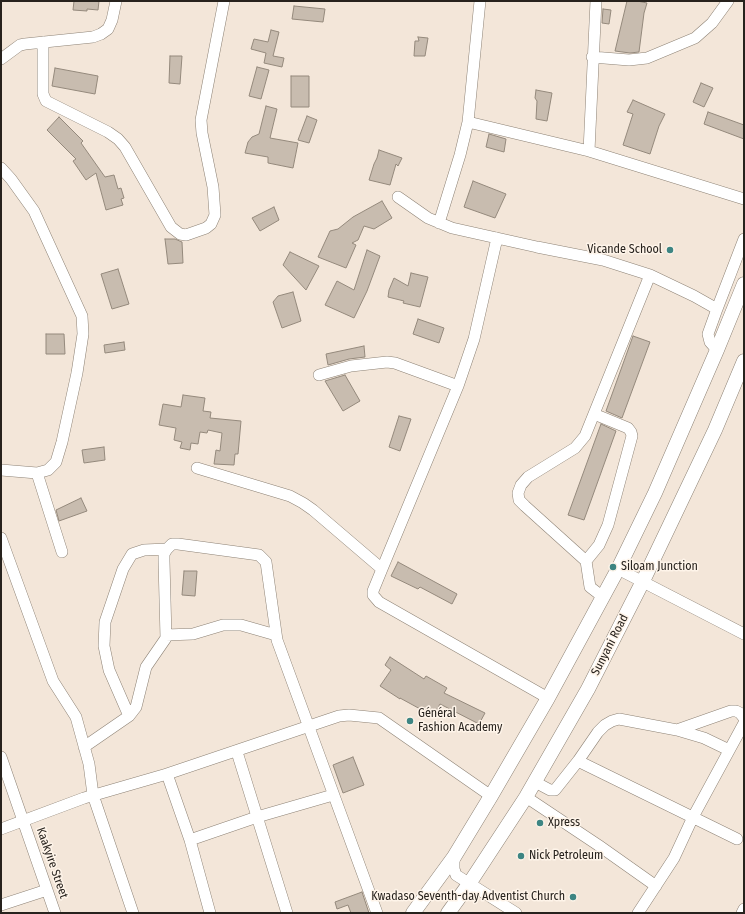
<!DOCTYPE html>
<meta charset="utf-8">
<style>
body{margin:0}
#map{position:relative;width:745px;height:914px;overflow:hidden;background:#f3e6d9;font-family:"Fira Sans Condensed",sans-serif}
canvas{display:block}
.frame{position:absolute;inset:0;border:2px solid #27221d;pointer-events:none}
</style>
<div id="map">
<canvas width="745" height="914"></canvas>
<div class="frame"></div>
</div>
<script>
const ctx = document.querySelector('canvas').getContext('2d');
ctx.lineJoin = 'round';
function fill(path, color) { ctx.fillStyle = color; ctx.fill(path, 'evenodd'); }
const toPath = rows => new Path2D(rows.map(r => 'M' + r).join(''));
function stroke(path, color, width, dash) { ctx.strokeStyle = color; ctx.lineWidth = width; ctx.lineCap = dash ? 'butt' : 'round'; ctx.setLineDash(dash || []); ctx.stroke(path); }
function drawText(font, color, halo, rows, align = 'center') {
  ctx.font = font + ' "Fira Sans Condensed",sans-serif'; ctx.lineWidth = 3; ctx.setLineDash([]); ctx.textBaseline = 'middle'; ctx.strokeStyle = halo; ctx.fillStyle = color; for (const [text, x, y, turn = 0] of rows) {
    ctx.save(); ctx.translate(x, y); ctx.rotate((+turn || 0) * Math.PI / 180); ctx.textAlign = isNaN(turn) ? turn : align; if (halo) ctx.strokeText(text, 0, 0); ctx.fillText(text, 0, 0); ctx.restore();
  }
}
const building = toPath([
 [74,1,99,1,98,10,87,9,87,11,73,10,74,1],
 [627,1,637,1,647,3,644,13,639,52,630,53,615,51,627,1],
 [294,6,325,9,323,22,292,19,294,6],
 [603,9,611,10,609,24,602,23,603,9],
 [271,30,279,32,273,56,284,58,282,67,264,63,266,53,251,49,254,39,268,42,271,30],
 [418,37,428,38,425,56,414,56,415,41,419,41,418,37],
 [170,56,182,56,180,84,169,83,170,56],
 [257,67,269,70,261,99,249,96,257,67],
 [55,68,98,76,95,94,52,86,55,68],
 [291,76,309,76,309,107,291,107,291,76],
 [701,83,713,88,704,107,693,102,701,83],
 [536,90,552,93,547,121,536,119,537,101,535,98,536,90],
 [633,100,665,114,659,126,650,154,623,145,633,114,627,112,633,100],
 [266,106,277,109,270,138,298,143,293,168,268,163,268,157,245,153,248,142,252,137,259,134,266,106],
 [708,112,744,125,744,139,704,124,708,112],
 [307,116,317,120,309,143,298,140,307,116],
 [59,117,83,141,81,143,105,177,114,175,118,189,121,188,124,198,121,199,123,205,106,210,96,173,86,180,73,161,76,159,47,130,59,117],
 [489,134,506,139,504,152,486,147,489,134],
 [379,150,402,158,398,166,396,164,390,185,369,180,374,164,377,158,379,150],
 [473,181,506,194,495,218,464,207,473,181],
 [382,201,392,218,374,229,364,226,358,240,352,243,356,245,346,268,318,257,330,231,338,229,353,217,382,201],
 [274,207,279,220,260,231,252,218,274,207],
 [165,239,175,239,182,242,183,263,168,264,165,239],
 [367,250,380,256,367,291,354,318,325,305,337,281,354,290,367,250],
 [290,252,319,266,306,290,283,265,290,252],
 [118,269,129,304,112,309,101,274,118,269],
 [411,273,428,277,420,307,403,303,404,301,388,297,389,290,394,278,408,286,411,273],
 [293,292,301,321,282,328,273,302,278,296,293,292],
 [418,319,444,328,439,343,413,334,418,319],
 [46,334,64,334,65,354,46,354,46,334],
 [633,336,650,342,622,418,606,411,633,336],
 [124,342,125,350,105,353,104,345,124,342],
 [364,346,365,357,349,359,328,365,326,354,364,346],
 [345,375,360,401,343,411,325,381,345,375],
 [183,395,205,398,203,411,211,412,210,418,241,421,238,454,235,454,234,465,214,464,216,450,220,451,222,433,208,430,207,433,200,432,198,444,191,443,190,450,180,448,182,442,174,440,176,428,159,425,163,404,181,407,183,395],
 [399,416,411,419,400,451,389,447,399,416],
 [601,424,616,431,584,520,568,515,601,424],
 [104,447,105,460,84,463,82,450,104,447],
 [81,498,87,511,59,521,56,510,81,498],
 [398,562,457,594,452,604,420,587,418,589,391,576,398,562],
 [184,571,197,571,195,596,182,595,184,571],
 [390,657,424,679,426,676,447,688,444,693,485,713,479,724,440,704,433,716,400,698,400,699,380,686,391,670,385,665,390,657],
 [353,757,364,785,343,793,333,765,353,757],
 [362,892,369,913,351,913,348,905,337,909,335,902,362,892]
]);
const minor = toPath([
 [43,42,43,94,46,101,108,132,118,139,125,147,171,227,180,234,186,235,206,228,211,224,215,215,213,187,202,133,201,120,224,1],
 [592,57,629,60,647,58,695,38,712,23,728,1],
 [1,59,20,45,25,44,93,37,101,34,108,29,112,20,116,1],
 [468,122,480,1],
 [589,151,596,1],
 [1,168,11,179,34,211,82,316,83,334,77,373,62,442,56,462,48,470,37,473,1,470],
 [398,197,428,218,452,228,537,247,603,260,650,275,694,296,717,309,708,334,710,342,717,350],
 [439,223,460,155,468,122,589,151,744,199],
 [497,238,474,339,458,386,382,569,373,591,373,595,379,602,548,698],
 [717,309,744,239],
 [319,375,351,366,387,362,395,363,458,386],
 [197,468,290,496,303,503,313,510,382,569],
 [37,473,62,552],
 [1,538,53,681,76,717,89,764,93,795,133,913],
 [586,561,599,545,608,525,632,436,631,432,628,428,594,414],
 [618,569,744,634],
 [603,597,590,587,586,561,525,506,519,500,518,493,521,485,528,477,575,448,585,436,650,275],
 [166,635,193,634,223,625,241,625,276,635],
 [129,716,109,670,104,646,105,622,123,569,132,554,144,550,167,549],
 [677,730,731,711,736,711,740,713,744,718],
 [84,747,129,716,136,707,146,667,166,638,164,561,164,554,167,549,172,544,178,544,259,555,266,562,277,640,377,913],
 [237,752,287,913],
 [1,757,55,913],
 [578,761,737,839],
 [167,774,190,840,210,913],
 [535,782,550,790,555,790,578,761,598,732,605,725,612,721,619,719,677,730,704,738,729,750],
 [526,797,598,845,656,886],
 [1,829,84,798,167,774,339,716,349,715,379,718,491,796],
 [190,840,257,817,333,795],
 [454,857,454,869,456,875,516,913],
 [1,905,47,890],
 [638,913,674,858,693,817,744,723],
 [742,913,744,909]
]);
const major = toPath([
 [413,913,454,857,491,796,548,698,618,569,655,493,717,350,744,284],
 [448,913,469,884,526,797,588,689,643,581,665,535,715,430,744,361]
]);
const markers = [
 [670,250,4,"#3d8583"],
 [613,567,4,"#3d8583"],
 [410,721,4,"#3d8583"],
 [540,823,4,"#3d8583"],
 [521,856,4,"#3d8583"],
 [573,897,4,"#3d8583"]
];
const poiNames = [
 ["Vicande School",662,250,"right"],
 ["Siloam Junction",621,567],
 ["Général",418,714],
 ["Fashion Academy",418,728],
 ["Xpress",548,823],
 ["Nick Petroleum",529,856],
 ["Kwadaso Seventh-day Adventist Church",565,897,"right"]
];
const streetNames = [
 ["Sunyani Road",610,645,-63],
 ["Kaakyire Street",52,863,71]
];
fill(building, '#c8bcaf');
stroke(building, '#94897c', 1);
stroke(minor, '#8d8275', 12);
stroke(major, '#8d8275', 15);
stroke(minor, '#fff', 11);
stroke(major, '#fff', 14);
for (const [x, y, r, color] of markers) { const dot = new Path2D(); dot.arc(x, y, r, 0, 2 * Math.PI); ctx.fillStyle = color; ctx.fill(dot); stroke(dot, '#fef4e9', 1.5); }
drawText('12px', '#27221d', '#fef4e9', poiNames, 'left');
drawText('12px', '#27221d', '#fef4e9', streetNames);
</script>
